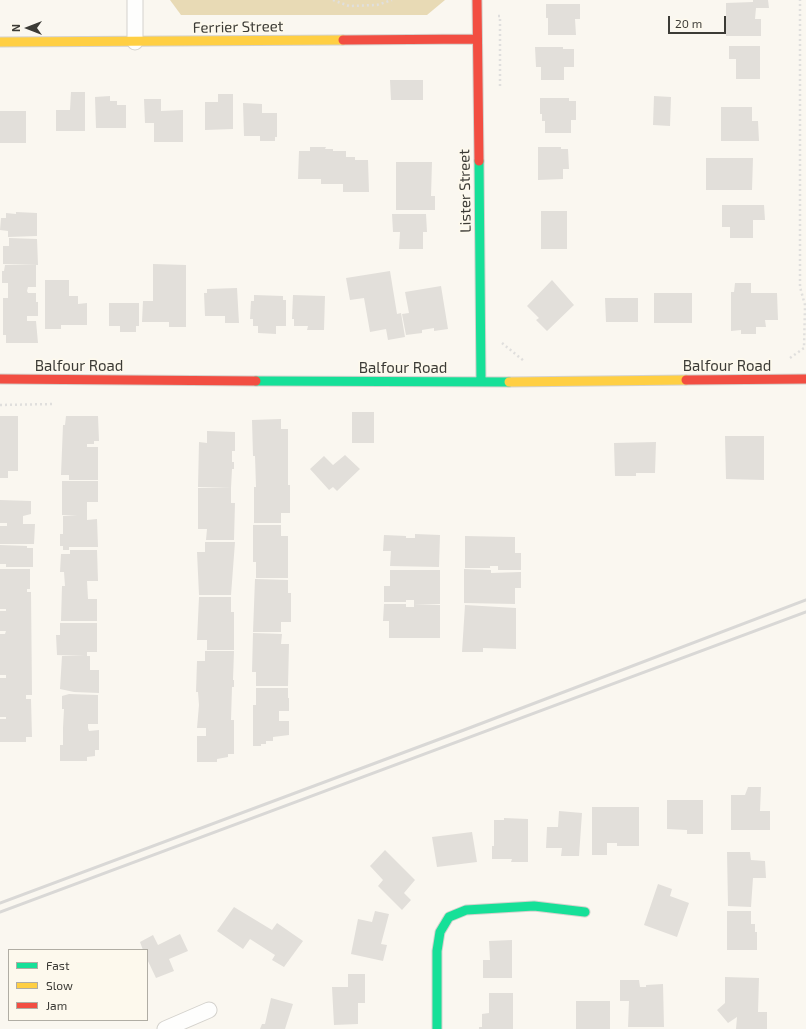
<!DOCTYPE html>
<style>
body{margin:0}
#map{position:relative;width:806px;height:1029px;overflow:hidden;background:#faf7f0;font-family:"Exo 2",sans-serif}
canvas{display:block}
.legend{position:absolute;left:8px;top:949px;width:140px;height:72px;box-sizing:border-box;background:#fdf9ed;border:1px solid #b0ada4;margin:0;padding:5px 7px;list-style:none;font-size:12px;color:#3c3b36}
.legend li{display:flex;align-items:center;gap:8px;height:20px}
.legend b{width:20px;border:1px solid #b0ada4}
.north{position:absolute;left:8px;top:8px;width:40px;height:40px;-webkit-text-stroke:3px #fdf9ed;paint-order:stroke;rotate:270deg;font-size:11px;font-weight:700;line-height:16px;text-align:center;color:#3c3b36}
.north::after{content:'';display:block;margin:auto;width:14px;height:18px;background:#3c3b36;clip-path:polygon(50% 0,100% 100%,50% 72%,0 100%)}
.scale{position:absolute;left:668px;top:16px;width:58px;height:18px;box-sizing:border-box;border:2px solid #3c3b36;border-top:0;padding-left:5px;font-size:12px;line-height:14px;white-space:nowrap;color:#3c3b36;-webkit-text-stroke:3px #fdf9ed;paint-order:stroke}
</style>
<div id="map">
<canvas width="806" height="1029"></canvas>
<ul class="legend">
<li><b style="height:5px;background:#16e098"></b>Fast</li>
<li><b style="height:5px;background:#ffcf43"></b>Slow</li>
<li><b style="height:5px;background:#f24e42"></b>Jam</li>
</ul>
<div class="north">N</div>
<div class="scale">20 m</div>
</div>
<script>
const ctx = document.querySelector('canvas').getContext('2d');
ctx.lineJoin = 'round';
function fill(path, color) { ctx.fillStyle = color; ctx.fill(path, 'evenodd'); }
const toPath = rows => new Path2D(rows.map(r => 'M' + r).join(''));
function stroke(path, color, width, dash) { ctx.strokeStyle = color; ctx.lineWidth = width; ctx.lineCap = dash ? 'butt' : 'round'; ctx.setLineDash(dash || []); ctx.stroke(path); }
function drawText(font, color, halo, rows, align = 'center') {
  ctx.font = font + ' "Exo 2",sans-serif'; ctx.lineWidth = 3.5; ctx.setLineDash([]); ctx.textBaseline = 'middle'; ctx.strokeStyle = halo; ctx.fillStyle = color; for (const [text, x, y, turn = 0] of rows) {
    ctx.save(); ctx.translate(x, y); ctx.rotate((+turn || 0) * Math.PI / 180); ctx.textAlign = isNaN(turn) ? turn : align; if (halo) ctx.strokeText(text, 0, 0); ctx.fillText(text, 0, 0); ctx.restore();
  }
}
const green = toPath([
 [170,0,445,0,427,15,181,15]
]);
const building = toPath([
 [753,0,768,0,769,8,756,8,755,19,761,19,761,36,726,36,726,3,753,2],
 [546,4,580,4,580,19,575,19,576,35,548,35,548,18,546,18],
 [729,46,760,46,760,79,736,79,736,59,729,59],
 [535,47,563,47,563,49,574,49,574,67,564,67,564,80,541,80,541,67,536,67],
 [390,80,423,80,423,100,391,100],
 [71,92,85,92,85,131,56,131,56,110,70,110],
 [218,94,233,94,233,129,205,130,205,102,218,102],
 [110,96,110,101,117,101,117,105,126,105,126,128,96,128,95,97],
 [654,96,671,97,670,126,653,125],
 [540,98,569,98,569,101,576,101,576,120,571,120,571,133,545,133,545,121,542,121,542,114,540,114],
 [144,99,161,99,161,111,183,110,183,142,154,142,154,123,145,123],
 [243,103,262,104,262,113,277,113,277,137,275,137,275,141,260,141,260,136,244,136],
 [721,107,752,107,752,121,758,121,759,141,721,141],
 [0,111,26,111,26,143,0,143],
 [310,147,326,147,325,149,333,149,333,151,346,151,346,157,355,157,355,160,368,160,369,192,343,192,343,184,321,184,321,179,298,179,299,151,310,151],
 [538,147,561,147,561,149,568,149,569,169,563,169,563,179,538,180],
 [706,158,753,158,752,190,706,190],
 [396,162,432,162,431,196,435,196,435,210,396,210],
 [722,205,764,205,765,220,753,220,753,238,730,238,730,227,722,227],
 [541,211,567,211,567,249,541,249],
 [16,212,37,213,37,236,8,237,8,231,0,230,1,218,6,218,6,213,16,214],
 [392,214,426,214,427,232,423,232,423,249,399,249,400,232,393,232],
 [9,238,37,239,38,265,3,264,3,246,9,246],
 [153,264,186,265,186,327,169,327,169,322,142,322,143,301,153,301],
 [5,265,36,265,36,287,28,287,27,291,28,293,36,293,36,302,38,302,38,316,27,316,27,321,36,321,38,343,6,343,6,335,3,335,3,298,8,298,8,283,2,283,2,271,4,271],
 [390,271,397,314,401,313,405,337,388,340,386,329,370,332,364,298,350,300,346,278],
 [45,280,69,280,69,296,78,296,78,304,87,303,87,325,61,325,61,329,45,329],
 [552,280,574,305,547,331,536,320,539,318,527,306],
 [735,283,751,283,751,293,777,293,778,320,765,320,766,327,756,327,756,334,741,334,741,330,731,331,731,292,734,292],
 [441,286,448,329,434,331,434,328,422,330,422,333,406,335,402,314,409,313,405,292],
 [237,288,239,323,225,323,225,316,205,316,204,293,207,293,207,289],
 [654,293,692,293,692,323,654,323],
 [254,295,283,296,283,300,286,300,286,326,276,326,276,334,258,333,258,326,253,326,253,319,250,319,251,301,254,301],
 [293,295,325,296,324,330,307,330,308,326,294,326,294,319,292,319],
 [605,298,638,298,638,322,606,322],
 [109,303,139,303,139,326,136,326,136,332,120,332,120,326,109,326],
 [352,412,374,412,374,443,352,443],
 [0,416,18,416,18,471,8,471,8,478,0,478],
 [66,416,98,416,99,441,94,441,94,444,87,444,87,447,98,447,98,480,69,480,69,475,61,475,63,425,65,425],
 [281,419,281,429,288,429,288,485,290,485,290,513,281,513,281,523,254,523,254,487,256,487,255,456,253,456,252,420],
 [207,431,235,432,235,451,232,451,232,462,234,462,234,469,232,469,231,488,198,487,199,442,207,443],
 [725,436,764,436,764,480,726,479],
 [656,442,655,473,636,473,636,476,615,476,614,443],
 [345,455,360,469,337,491,333,487,329,490,310,469,324,456,333,465],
 [62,481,98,481,98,502,87,502,87,520,97,519,98,547,69,547,69,550,63,550,63,546,60,546,60,534,63,534,63,516,77,515,62,515],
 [198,488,231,488,231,503,235,503,234,540,206,540,207,529,198,529],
 [0,500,31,501,31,514,23,516,23,524,35,524,34,544,0,544,0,526,7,526,7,523,0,523],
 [253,525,281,525,281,536,288,536,288,578,256,578,256,562,253,562],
 [415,534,440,535,439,567,390,566,391,551,383,551,384,535,406,536,406,538,415,538],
 [465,536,515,537,515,553,521,553,521,570,498,570,498,566,490,566,490,568,465,568],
 [205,542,235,542,231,595,199,595,197,552,205,552],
 [0,545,27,546,27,548,33,548,33,567,6,567,6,564,0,564],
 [70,550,97,550,98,581,87,581,88,599,97,599,97,621,61,621,62,586,65,586,64,572,60,572,61,554,70,554],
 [0,569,30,569,30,589,27,589,27,592,31,592,32,695,26,695,26,699,31,699,32,737,26,737,26,742,0,742,0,719,6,719,6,717,0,717,0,678,6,678,6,675,0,675,0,634,5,634,6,631,0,631,0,611,6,611,6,609,0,609],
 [464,569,491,570,491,573,521,572,521,588,515,588,515,604,464,603],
 [390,570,440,570,440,604,414,604,414,600,406,600,406,602,384,602,384,586,390,586],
 [255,579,288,580,288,593,291,593,291,622,281,622,281,632,253,632],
 [199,597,231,597,231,612,234,612,234,650,207,650,207,640,197,640],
 [384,604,406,604,406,607,414,607,414,604,440,605,440,638,389,638,389,621,383,621],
 [465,605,516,608,516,649,483,648,483,652,462,652],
 [60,623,97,623,97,652,87,652,87,656,90,656,90,670,99,670,99,693,74,692,60,689,62,656,85,656,57,655,56,635,60,635],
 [253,633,282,634,281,644,289,644,288,686,256,686,256,672,252,672],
 [205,651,234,651,233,680,234,680,234,687,232,687,231,720,234,720,234,754,228,754,228,757,217,759,217,762,197,762,197,736,206,736,206,728,197,728,199,705,198,692,196,692,197,661,205,661],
 [256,688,288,688,288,698,289,698,289,711,279,711,279,721,289,721,289,735,273,737,273,741,266,741,266,744,261,744,261,746,253,746,253,705,256,705],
 [69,694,98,695,98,724,88,724,88,728,89,731,99,730,99,750,95,750,95,756,87,757,87,761,60,761,60,745,63,745,63,728,64,709,62,709,62,696],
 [748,787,761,787,760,811,770,811,770,830,731,830,731,795,745,795],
 [667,800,703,800,703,834,687,834,687,830,667,829],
 [592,807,639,807,639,846,617,846,617,843,607,843,607,855,592,855],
 [559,811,582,813,579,856,561,856,562,848,546,848,547,827,558,827],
 [504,818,528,819,528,862,511,862,512,859,492,859,492,846,494,846,494,820,504,820],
 [472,832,477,862,437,867,432,837],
 [385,850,415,880,404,893,411,900,402,910,378,886,383,880,370,866],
 [727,852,750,852,751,860,765,861,766,878,753,878,751,907,728,906],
 [658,884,672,889,670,896,689,903,677,937,644,925],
 [234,907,272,930,277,923,303,941,284,967,272,960,275,955,250,939,243,949,217,931],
 [375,911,389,914,381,944,387,945,383,961,351,954,358,919,372,922],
 [727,911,751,911,751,924,755,924,755,932,757,932,757,950,727,950],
 [180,934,188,951,169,959,174,971,156,978,147,959,147,950,143,950,140,942,153,935,158,945],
 [512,940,512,978,483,978,483,960,490,960,489,941],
 [348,974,365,974,365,1003,358,1003,358,1024,334,1025,332,987,348,987],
 [725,977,759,978,758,1012,767,1012,767,1029,736,1029,737,1017,728,1023,717,1010,725,1003],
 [620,980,639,980,640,987,646,987,646,985,663,984,664,1027,628,1027,629,1001,620,1001],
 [489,993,513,993,513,1029,479,1029,479,1027,482,1027,482,1014,489,1013],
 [271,998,293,1004,285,1029,260,1029,262,1024,265,1024],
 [576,1001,610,1001,610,1029,576,1029]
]);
const path = toPath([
 [333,0,349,6,377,5,392,0],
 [498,16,500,16,500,88],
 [502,343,524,361],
 [790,358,804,348,805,305,800,287,800,0],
 [0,405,54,404]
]);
const street = toPath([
 [135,42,135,0],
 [165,1029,209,1010]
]);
const fast = toPath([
 [479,161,481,382],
 [256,381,509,382],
 [437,1029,437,951,440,932,449,917,466,910,534,906,585,912]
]);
const slow = toPath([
 [0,42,343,40],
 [509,382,686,380]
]);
const jam = toPath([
 [477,0,479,161],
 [343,40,477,39],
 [0,379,256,381],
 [686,380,806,379]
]);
const rail = toPath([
 [0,903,464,730,806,600],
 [0,912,806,612]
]);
const streetNames = [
 ["Ferrier Street",238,27,-1],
 ["Lister Street",465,191,-91],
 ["Balfour Road",79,366],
 ["Balfour Road",727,366],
 ["Balfour Road",403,368]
];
fill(green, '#e8dab5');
fill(building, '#e2dfda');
stroke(street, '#d4d2cd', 17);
stroke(fast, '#d4d2cd', 11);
stroke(slow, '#d4d2cd', 11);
stroke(jam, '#d4d2cd', 11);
stroke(path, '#e0dfdd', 2.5, [2, 3]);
stroke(street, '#fefefd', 15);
stroke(fast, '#16e098', 9);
stroke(slow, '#ffcf43', 9);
stroke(jam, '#f24e42', 9);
stroke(rail, '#d9d8d6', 3);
drawText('15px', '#3c3b36', '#fdf9ed', streetNames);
</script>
